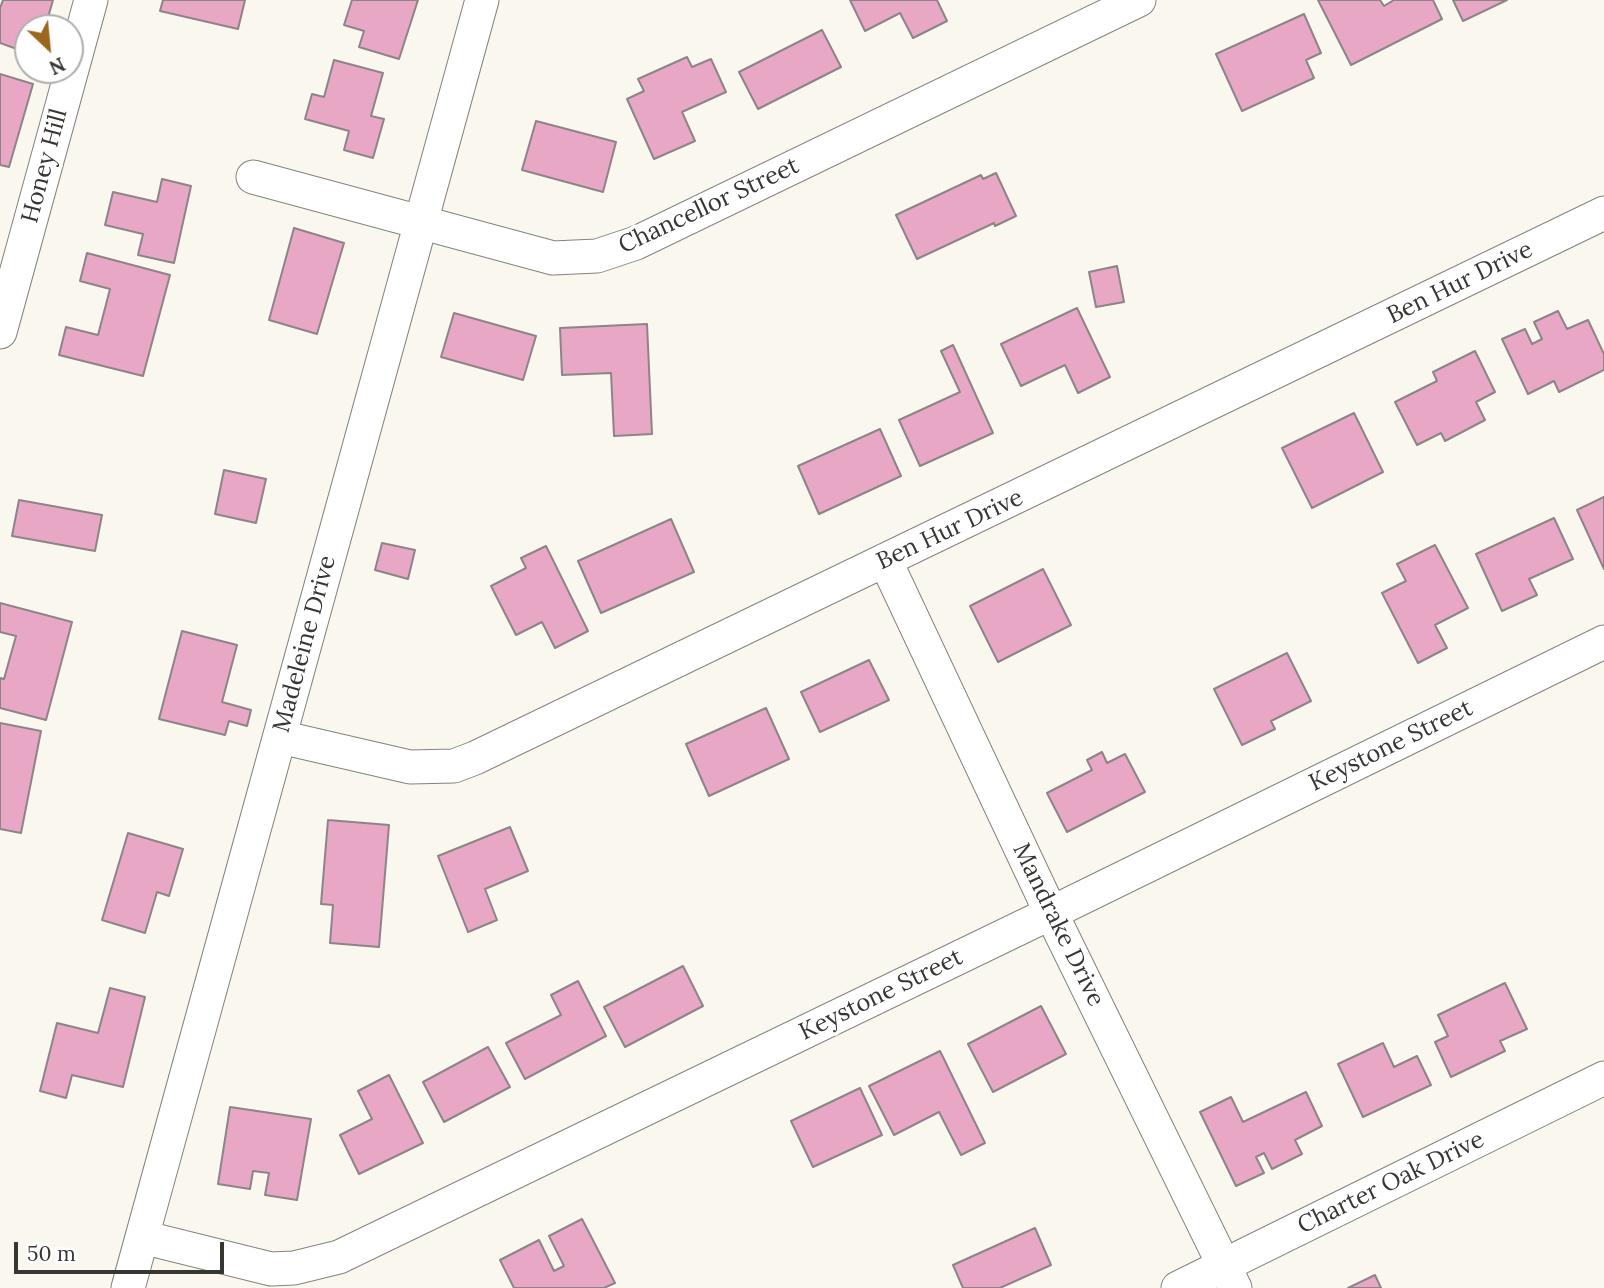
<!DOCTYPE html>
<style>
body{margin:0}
#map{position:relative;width:1604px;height:1288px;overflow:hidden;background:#f9f7ee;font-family:Lora,serif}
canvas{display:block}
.north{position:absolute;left:14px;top:14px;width:70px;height:70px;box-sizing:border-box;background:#fff;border:2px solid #afafad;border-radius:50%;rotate:154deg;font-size:19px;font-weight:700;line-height:28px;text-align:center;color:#373633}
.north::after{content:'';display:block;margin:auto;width:24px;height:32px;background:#9a671d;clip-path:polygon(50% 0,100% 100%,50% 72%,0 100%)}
.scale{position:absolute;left:14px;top:1242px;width:210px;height:32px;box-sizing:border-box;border:4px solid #373633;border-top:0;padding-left:9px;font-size:21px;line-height:24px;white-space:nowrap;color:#373633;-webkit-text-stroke:5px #fff;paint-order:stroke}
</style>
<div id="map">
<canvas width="1604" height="1288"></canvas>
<div class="north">N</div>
<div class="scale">50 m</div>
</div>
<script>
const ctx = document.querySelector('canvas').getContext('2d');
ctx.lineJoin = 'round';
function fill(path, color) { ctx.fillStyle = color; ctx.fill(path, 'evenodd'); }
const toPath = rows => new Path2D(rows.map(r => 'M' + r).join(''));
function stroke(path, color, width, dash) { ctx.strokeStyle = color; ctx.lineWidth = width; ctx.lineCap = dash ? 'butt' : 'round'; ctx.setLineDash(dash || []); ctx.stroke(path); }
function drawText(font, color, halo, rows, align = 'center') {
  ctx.font = font + ' Lora,serif'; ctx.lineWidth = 7; ctx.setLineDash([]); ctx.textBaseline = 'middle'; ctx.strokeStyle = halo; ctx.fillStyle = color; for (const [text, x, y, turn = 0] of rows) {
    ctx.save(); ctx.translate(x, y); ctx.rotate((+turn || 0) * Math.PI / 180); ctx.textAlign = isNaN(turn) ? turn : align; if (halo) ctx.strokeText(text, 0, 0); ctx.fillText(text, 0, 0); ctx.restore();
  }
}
const building = toPath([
 [3,0,53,0,45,28,28,28,28,53,0,43,0,8,3,0],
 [163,0,245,0,238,29,160,11,163,0],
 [352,0,418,0,399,59,359,47,364,31,344,25,352,0],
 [850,0,937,0,947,21,913,38,900,13,865,31,850,0],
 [1318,0,1380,0,1384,6,1394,0,1433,0,1442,19,1351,65,1318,0],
 [1453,0,1507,0,1463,21,1453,0],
 [1304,14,1321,53,1306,60,1314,78,1242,111,1216,54,1304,14],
 [822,30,841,67,758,109,739,72,822,30],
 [687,57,692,67,711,59,726,92,682,112,695,141,654,159,627,99,644,91,638,79,687,57],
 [334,60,383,73,371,116,384,119,373,158,344,150,349,131,305,119,312,94,324,97,334,60],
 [0,74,33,84,9,167,0,165,0,74],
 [536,121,616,142,603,192,522,170,536,121],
 [996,173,1016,216,995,226,994,223,917,259,896,215,981,175,983,179,996,173],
 [162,179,191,186,174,263,138,255,143,234,105,225,113,192,157,202,162,179],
 [294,228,344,243,317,334,269,320,294,228],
 [87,253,170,275,143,376,59,355,66,327,98,335,110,289,80,281,87,253],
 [1117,266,1124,302,1096,307,1089,272,1117,266],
 [1077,308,1110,377,1078,393,1065,365,1021,386,1001,344,1077,308],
 [1558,311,1567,329,1588,320,1604,354,1604,370,1559,392,1554,381,1528,394,1502,339,1525,329,1532,344,1542,339,1534,322,1558,311],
 [454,313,536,336,523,380,441,357,454,313],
 [647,324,652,434,614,436,611,373,562,375,560,328,647,324],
 [953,345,993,433,920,466,899,420,960,392,941,351,953,345],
 [1475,351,1495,392,1476,402,1485,420,1445,441,1441,433,1417,445,1395,402,1437,381,1433,372,1475,351],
 [1354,413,1383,472,1312,508,1282,448,1354,413],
 [880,429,901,476,819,514,798,466,880,429],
 [224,470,266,479,256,523,215,514,224,470],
 [1604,497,1604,569,1577,510,1604,497],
 [19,500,102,515,95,551,12,536,19,500],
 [1554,518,1573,559,1529,579,1537,595,1502,611,1476,554,1554,518],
 [671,519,694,572,601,613,578,561,671,519],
 [382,543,415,550,408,579,375,570,382,543],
 [1435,545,1468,608,1435,625,1447,648,1418,663,1382,593,1406,581,1397,564,1435,545],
 [546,546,588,631,555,648,542,622,516,635,491,586,526,568,521,558,546,546],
 [1043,569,1071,625,998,662,970,606,1043,569],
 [0,603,72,622,46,720,0,708,0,678,4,679,16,636,0,632,0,603],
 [182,631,237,645,222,702,251,710,247,726,229,721,225,735,159,719,182,631],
 [1287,653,1311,701,1271,721,1275,729,1242,745,1214,689,1287,653],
 [869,660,889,700,820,732,801,692,869,660],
 [766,708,789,759,709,796,686,744,766,708],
 [0,723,41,731,21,833,0,829,0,723],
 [1102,752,1107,763,1125,754,1145,792,1067,832,1047,793,1092,770,1087,760,1102,752],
 [328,820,389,825,379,947,330,943,333,905,321,904,328,820],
 [510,827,528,871,485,889,497,920,468,932,438,856,510,827],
 [128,833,183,849,169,896,157,892,145,933,102,920,128,833],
 [683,966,703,1006,625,1047,604,1007,683,966],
 [578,981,606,1036,525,1079,506,1043,561,1015,551,995,578,981],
 [1505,983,1527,1029,1500,1041,1505,1051,1451,1077,1435,1042,1448,1036,1438,1015,1505,983],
 [110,988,145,997,123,1087,72,1075,66,1098,40,1091,57,1023,98,1033,110,988],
 [1041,1006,1066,1054,993,1092,968,1044,1041,1006],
 [1383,1043,1394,1067,1417,1056,1431,1085,1363,1117,1338,1064,1383,1043],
 [488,1047,510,1087,444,1122,423,1082,488,1047],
 [940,1051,985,1143,961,1155,939,1112,894,1135,869,1086,940,1051],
 [389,1075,423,1143,359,1174,340,1135,372,1119,358,1091,389,1075],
 [860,1088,882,1135,813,1167,791,1121,860,1088],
 [1306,1092,1322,1126,1295,1140,1302,1154,1272,1169,1264,1153,1256,1157,1264,1173,1236,1186,1200,1112,1231,1097,1243,1122,1306,1092],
 [230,1107,311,1119,297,1200,265,1195,269,1173,253,1171,250,1189,218,1184,230,1107],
 [582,1219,615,1283,604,1288,514,1288,500,1260,539,1240,554,1271,564,1266,549,1236,582,1219],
 [1035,1228,1051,1265,1000,1288,963,1288,953,1265,1035,1228],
 [1375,1275,1381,1288,1348,1288,1375,1275]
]);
const minor = toPath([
 [253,177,553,258,597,256,636,243,1139,0],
 [0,332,91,0],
 [885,560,1051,913,1235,1288],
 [280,737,410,767,454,766,475,758,1604,213],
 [142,1237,271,1269,294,1268,339,1257,1051,913,1604,642],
 [128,1288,482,0],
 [1178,1288,1604,1078]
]);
const streetNames = [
 ["Honey Hill",45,166,-75],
 ["Chancellor Street",709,206,-25],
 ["Ben Hur Drive",1460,283,-26],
 ["Ben Hur Drive",950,530,-25],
 ["Madeleine Drive",305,644,-75],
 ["Keystone Street",1391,746,-26],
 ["Mandrake Drive",1058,925,64],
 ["Keystone Street",881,995,-26],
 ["Charter Oak Drive",1391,1183,-26]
];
fill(building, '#e8a8c5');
stroke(building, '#8d8488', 2);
stroke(minor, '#85837b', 35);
stroke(minor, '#fff', 33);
drawText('24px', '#373633', '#fff', streetNames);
</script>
